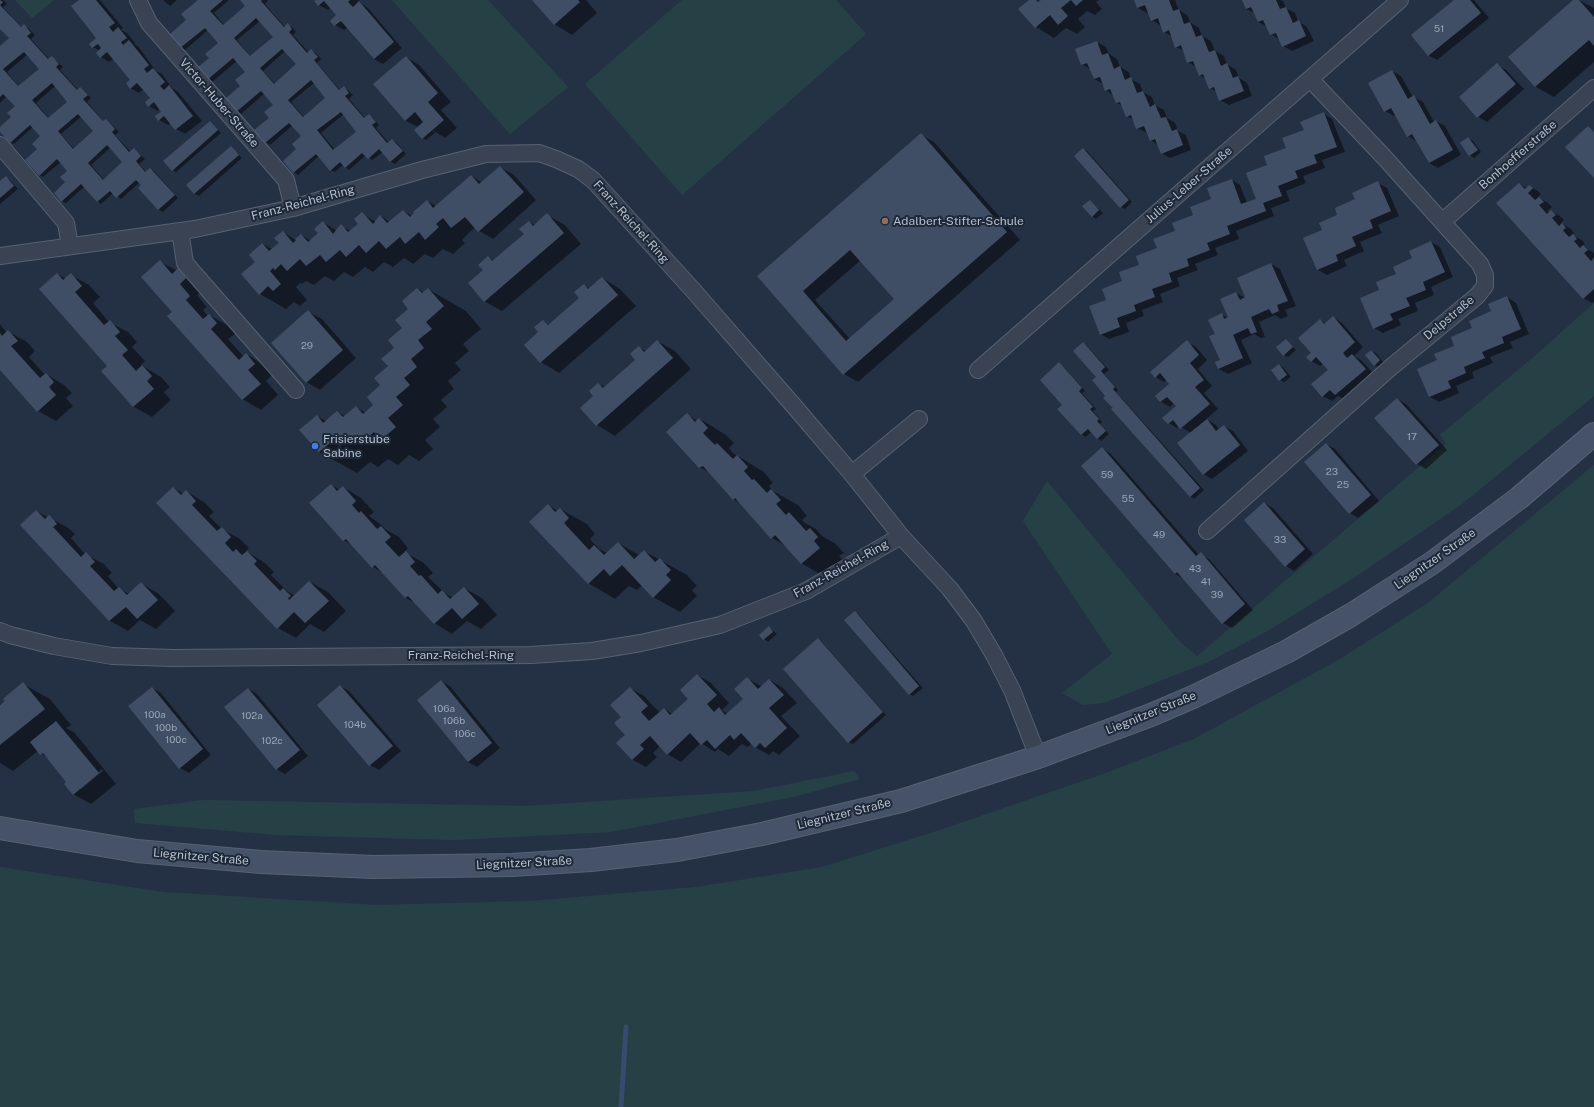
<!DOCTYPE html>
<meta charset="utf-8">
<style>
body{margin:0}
canvas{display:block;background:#243145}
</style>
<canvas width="1594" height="1107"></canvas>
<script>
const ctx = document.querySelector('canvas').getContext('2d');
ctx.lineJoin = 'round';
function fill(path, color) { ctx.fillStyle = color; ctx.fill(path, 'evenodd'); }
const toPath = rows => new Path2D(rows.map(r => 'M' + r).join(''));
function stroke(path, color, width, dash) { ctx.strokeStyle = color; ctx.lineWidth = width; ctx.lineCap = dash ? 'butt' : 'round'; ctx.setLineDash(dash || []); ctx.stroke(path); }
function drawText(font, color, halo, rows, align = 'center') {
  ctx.font = font + ' "Public Sans",sans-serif'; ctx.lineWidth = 4; ctx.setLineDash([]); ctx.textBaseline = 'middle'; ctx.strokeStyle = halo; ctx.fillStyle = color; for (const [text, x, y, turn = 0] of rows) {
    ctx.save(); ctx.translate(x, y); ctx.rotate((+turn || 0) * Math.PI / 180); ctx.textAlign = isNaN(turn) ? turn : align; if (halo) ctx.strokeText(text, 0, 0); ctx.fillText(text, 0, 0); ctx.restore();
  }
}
const green = toPath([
 [15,0,54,0,32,18],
 [392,0,488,0,568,87,510,134],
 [682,0,836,0,866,34,682,195,585,84],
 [1594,303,1594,396,1462,504,1352,579,1264,633,1208,662,1104,703,1083,705,1062,693,1112,654,1023,521,1047,481,1180,642,1197,656,1446,444,1440,435,1537,354],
 [1594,465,1594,1107,0,1107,0,867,163,892,377,905,531,901,696,887,822,867,940,830,1103,774,1194,739,1340,659,1428,603],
 [854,771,860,779,793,797,611,832,454,840,277,835,135,823,134,809,204,800,525,806,754,791]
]);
const shadow = toPath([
 [0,0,3,0,7,4,3,7,22,28,24,26,28,28,35,35,31,39,50,60,52,58,56,60,63,67,60,70,78,90,80,88,84,91,91,98,87,102,104,122,106,120,110,123,119,132,115,135,131,152,134,149,145,159,139,164,146,172,150,169,154,171,178,198,163,212,159,210,139,188,142,185,140,182,121,199,113,193,101,204,97,201,84,187,66,203,62,201,69,171,61,162,43,177,39,175,39,149,42,137,33,127,14,144,10,142,0,130,0,129,12,118,16,106,7,96,0,103,0,47,10,38,0,27],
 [28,54,40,69,19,87,7,72],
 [55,86,69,102,49,118,36,103],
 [82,116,95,131,74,149,61,134],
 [110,148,124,162,104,180,91,165],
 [81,0,100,0,123,28,121,30,127,33,135,43,134,44,138,46,156,71,162,74,172,88,178,92,202,121,185,134,176,129,171,123,168,125,159,120,156,117,162,112,160,109,158,111,149,106,151,99,144,89,139,93,130,88,131,80,114,59,109,62,101,57,100,51,93,47,98,38],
 [163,0,177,0,170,6],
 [199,0,229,0,214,13,224,25,246,6,241,0,268,0,265,4,285,27,288,24,292,27,296,32,293,35,309,53,312,51,316,53,321,59,317,63,340,90,344,88,348,90,353,95,349,99,366,119,369,116,373,118,379,125,376,128,389,143,392,140,396,142,406,154,395,164,391,162,383,152,372,160,366,155,349,170,343,165,335,172,330,170,319,156,298,175,294,172,298,150,302,136,293,125,270,145,266,142,256,130,270,118,274,105,264,94,241,114,237,111,226,99,242,86,246,72,237,61,212,82,208,79,210,58,219,43,208,30,185,50,181,48,170,35,188,20],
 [260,21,274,37,251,57,237,40],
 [285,51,297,64,275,84,263,71],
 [314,83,327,98,304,117,291,102],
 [344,114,358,132,335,150,321,133],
 [317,0,359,0,361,3,368,8,402,48,383,64,374,59,348,27,344,30,335,25,338,15,331,7,328,10,319,5],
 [533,0,586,0,597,13,572,35,554,24],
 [1030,0,1037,0,1040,2,1042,0,1099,0,1096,2,1102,9,1095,15,1087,11,1078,19,1085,27,1077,34,1066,28,1054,38,1036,27,1020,9],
 [1135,0,1175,0,1179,10,1187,15,1191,23,1199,28,1202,36,1211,41,1215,51,1224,56,1227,64,1236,70,1239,78,1247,83,1252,96,1229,105,1220,100,1217,92,1210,88,1206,79,1199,75,1196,67,1188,62,1184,51,1176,47,1173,37,1164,32,1160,25,1152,20,1149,12,1147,13,1138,8],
 [1243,0,1280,0,1283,1,1286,8,1295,13,1298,21,1307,27,1314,41,1292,51,1283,46,1280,40,1271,34,1268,27,1258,22,1255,13,1246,9],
 [1456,0,1474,0,1489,18,1437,60,1428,55],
 [1575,0,1579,0,1594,8,1594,62,1554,97,1536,87,1510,57],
 [1097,42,1106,47,1109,54,1117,59,1120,67,1129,72,1131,79,1140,84,1143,92,1152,97,1155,105,1164,110,1167,118,1175,123,1178,131,1186,135,1191,150,1170,158,1161,153,1158,145,1150,140,1147,133,1137,128,1134,120,1127,116,1123,106,1117,103,1113,95,1106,90,1103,84,1094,79,1091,70,1082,64],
 [406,57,419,65,451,102,441,110,457,128,445,138,432,130,435,133,426,140,422,138,418,127,406,121,374,84],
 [1497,65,1506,70,1524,89,1487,122,1478,117],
 [1392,71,1401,76,1413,97,1414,97,1423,102,1434,122,1436,121,1445,126,1461,155,1438,168,1429,163,1416,141,1408,136,1396,115,1394,116,1385,111],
 [1323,113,1332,119,1345,152,1322,160,1325,168,1303,176,1306,183,1286,191,1290,201,1271,208,1274,216,1236,231,1239,239,1215,248,1218,255,1195,264,1198,270,1177,278,1180,286,1160,294,1163,302,1142,310,1144,316,1126,323,1129,332,1109,339,1100,334,1108,300,1140,265,1212,200,1232,180,1240,185,1247,203,1257,200,1268,166],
 [210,122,221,133,176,172,172,170],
 [921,135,934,142,1020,240,858,382,844,374,758,276],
 [861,260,895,299,850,339,815,300],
 [1469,139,1473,141,1481,152,1474,158,1470,155],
 [231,147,242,158,199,196,195,194,188,185],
 [1083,149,1087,151,1132,202,1125,209,1121,207],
 [500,167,514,175,536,200,493,239,479,231,475,227,462,240,465,243,453,254,443,249,433,258,425,254,413,264,404,258,393,267,384,262,373,272,365,267,353,277,344,272,334,281,325,276,314,285,306,281,302,284,300,283,296,287,307,300,300,306,294,302,286,309,260,294,256,262,263,244,272,249,280,243,283,232,296,240,302,235,311,241,319,233,323,222,337,231,341,226,351,231,359,224,362,214,376,222,381,216,390,222,403,211,412,216,427,201,436,206,471,176,483,183],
 [6,177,10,180,18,189,0,204,0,182],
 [1378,183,1387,188,1399,216,1378,225,1382,233,1360,242,1364,251,1344,260,1347,266,1327,275,1318,270,1305,239,1324,230,1356,200],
 [1519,184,1527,188,1529,186,1538,191,1541,194,1538,197,1548,203,1552,207,1547,211,1549,213,1551,211,1560,216,1564,220,1561,223,1571,229,1574,233,1572,235,1582,240,1585,244,1583,246,1594,253,1594,257,1592,258,1594,259,1594,302,1592,303,1583,298],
 [1090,201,1103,213,1096,219,1092,216],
 [547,215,565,225,581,244,502,311,484,301,484,270,488,258,494,261,525,234,529,222,535,225],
 [1431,242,1440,247,1453,277,1431,287,1434,295,1415,303,1418,311,1398,319,1401,325,1383,333,1374,328,1381,290],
 [160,262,196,280,204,289,197,295,207,307,203,310,208,316,209,315,227,325,235,334,228,339,244,357,246,354,264,365,273,374,266,381,278,395,261,410,242,399,174,312],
 [1271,264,1280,269,1296,306,1285,310,1288,316,1281,319,1275,315,1259,322,1265,337,1261,338,1254,334,1241,340,1252,363,1228,374,1219,369,1216,363,1222,360,1216,335,1222,315,1228,318,1236,293,1247,299],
 [57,274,66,279,71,275,89,285,100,297,93,303,109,322,128,332,137,342,132,347,145,361,141,365,161,377,170,387,164,392,171,400,152,417,134,407,102,371,108,366],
 [602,278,620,289,636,306,559,373,541,362,526,345,540,332,543,321,549,325,581,298,584,285,590,289],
 [418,289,424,293,428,289,466,311,481,329,463,344,469,351,455,363,461,370,448,381,454,389,441,400,447,407,433,419,440,427,425,440,433,449,419,461,409,455,398,465,388,459,378,467,370,462,357,473,319,452,317,416,326,421,337,412,345,416,356,407,366,413,375,405],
 [1507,297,1516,303,1529,334,1510,342,1513,348,1490,357,1493,363,1472,372,1474,378,1456,386,1459,393,1439,402,1430,397,1438,361,1456,346],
 [309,312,322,319,356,358,320,390,306,382],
 [1333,317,1342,323,1363,347,1354,356,1361,360,1374,374,1345,400,1338,396,1332,401,1323,396,1329,370,1323,364,1320,366,1311,361,1320,320,1326,324],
 [0,324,7,333,9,332,27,342,35,351,29,357,45,375,46,374,64,385,72,393,66,398,73,406,56,421,38,411,0,369],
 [1286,340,1296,350,1288,357,1284,355],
 [657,341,675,351,691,369,615,436,597,425,595,396,598,384,605,387,636,360,639,347,646,351],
 [1187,342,1196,347,1207,360,1198,369,1212,386,1204,393,1218,409,1206,419,1216,425,1219,430,1224,426,1233,431,1248,451,1212,479,1203,474,1191,433,1179,426,1177,428,1169,423,1177,407,1174,403,1170,407,1161,402,1157,397,1171,385,1167,380,1164,382,1155,377],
 [1083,343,1087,346,1109,370,1104,374,1118,390,1116,392,1204,490,1194,499,1190,496,1114,408,1097,377],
 [1371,351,1376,353,1384,363,1378,367,1374,365],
 [1059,364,1063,366,1085,391,1082,393,1096,409,1093,411,1102,422,1100,424,1109,434,1101,441,1091,432,1086,437,1082,435,1059,409,1064,405],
 [1279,365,1283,367,1291,377,1284,382,1280,380],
 [1397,399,1406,404,1447,450,1426,469,1417,464],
 [687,415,698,421,700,419,726,435,734,443,729,448,733,453,764,472,773,483,769,486,773,491,798,505,807,516,802,520,805,523,816,529,822,536,836,544,844,553,839,556,846,563,828,579,801,563,786,546,772,538,742,504,733,499,711,473,699,467],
 [1326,444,1335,449,1379,501,1358,518,1350,513],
 [1102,448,1111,454,1199,555,1201,554,1209,559,1253,610,1232,628,1223,623,1185,579,1175,574],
 [331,485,340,490,343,487,361,498,374,512,369,516,379,523,385,529,399,537,408,548,404,552,424,563,433,573,428,577,445,593,453,598,464,588,482,598,497,615,481,629,467,621,452,634,434,623,417,604,406,598,385,574,373,567,354,546,344,540,311,503],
 [173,488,184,494,186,491,204,502,214,512,209,516,222,529,240,539,249,548,246,551,265,563,274,572,271,575,287,591,295,596,310,582,328,592,346,611,324,632,310,624,296,638,278,628],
 [1264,503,1273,508,1313,554,1294,571,1286,566],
 [548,505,558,511,560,509,587,524,595,534,590,539,599,549,607,553,618,543,639,555,644,551,687,575,697,586,692,590,697,596,680,612,653,597,642,585,637,590,629,586,615,599,588,583],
 [36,511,67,527,75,534,71,538,85,554,104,564,112,573,108,576,118,588,129,594,141,583,159,594,175,611,156,629,140,620,128,631,110,621,21,525],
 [855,612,859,615,923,688,913,696,909,694],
 [769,628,777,634,768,642,760,635],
 [818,639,822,642,886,715,853,744,849,742],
 [697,675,711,683,729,703,722,710,728,714,744,699,748,679,761,686,770,680,783,688,797,703,781,716,800,736,779,755,773,751,769,755,755,747,752,743,748,747,742,744,729,756,718,749,715,752,701,743,681,762,667,754,660,746,653,753,657,757,646,767,633,760,618,743,627,735,622,717,630,688,644,696,660,713,664,709,673,714,689,699],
 [441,681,450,686,500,748,477,767,468,762],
 [23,684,50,699,71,725,66,728,74,732,116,784,91,804,73,794,68,782,49,759,38,751,13,771,0,763,0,703,2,705],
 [102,769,103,771,81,789,80,788],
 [340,686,349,691,401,751,379,770,370,765,318,705],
 [152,688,161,693,211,755,189,773,180,768],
 [249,689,257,694,308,756,285,774,276,769]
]);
const stream = toPath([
 [621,1107,626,1027]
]);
const building = toPath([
 [0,0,3,2,0,5,21,27,24,24,31,33,27,36,48,59,52,56,59,64,56,67,77,90,80,87,88,95,83,99,103,121,106,119,115,129,112,132,129,152,134,148,141,156,136,161,145,172,150,168,175,195,158,210,138,188,141,185,136,180,116,198,110,191,97,202,81,184,61,202,54,193,65,182,60,177,67,171,57,159,39,176,25,160,37,149,32,144,40,136,30,125,10,143,0,132,0,127,11,117,7,113,15,106,3,94,0,97,0,46,9,38,0,29],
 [24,52,39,69,18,86,3,69],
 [52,83,67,102,48,118,32,100],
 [78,114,93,131,73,149,58,131],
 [107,145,122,162,103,180,88,163],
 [79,0,96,0,115,23,109,27,113,32,118,27,127,38,121,42,123,45,129,40,149,65,144,69,147,73,153,68,165,82,160,86,164,90,169,85,193,116,175,130,164,116,158,121,155,116,161,112,154,102,148,107,145,102,150,98,137,83,130,89,126,83,130,80,107,52,100,58,96,53,101,48,98,44,92,48,89,44,96,38,71,6],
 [198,0,223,0,210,11,223,25,245,6,240,0,262,0,261,1,284,27,288,23,292,29,289,32,307,53,311,49,318,57,314,60,339,90,344,86,349,93,345,96,364,118,369,114,376,122,372,125,387,143,392,139,403,151,390,162,379,149,368,159,362,153,345,168,340,162,330,171,316,154,293,173,283,161,296,149,292,144,301,136,289,123,265,143,254,130,269,118,264,112,273,105,261,91,236,112,225,99,240,86,235,80,245,72,233,58,207,80,197,68,209,58,205,54,218,43,205,28,180,48,169,35,186,20,181,14],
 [256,18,273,37,250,56,234,38],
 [282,49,296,64,274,84,260,68],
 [311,80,325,98,303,117,288,100],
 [341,112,356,132,333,150,317,130],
 [316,0,350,0,348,2,353,7,359,1,394,42,374,59,341,21,334,26,330,21,336,15,324,1,318,6,314,1],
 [532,0,578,0,580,2,554,25],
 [1029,0,1036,0,1038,2,1041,0,1071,0,1061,8,1068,16,1058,25,1050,15,1035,28,1018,9],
 [1071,0,1083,0,1076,6],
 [1134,0,1169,0,1173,11,1179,9,1184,24,1190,22,1196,37,1202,35,1209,52,1215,50,1221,66,1227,63,1233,78,1238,76,1244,91,1219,101,1214,87,1209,89,1203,74,1199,76,1193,61,1187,63,1181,45,1175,48,1169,30,1163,33,1158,18,1151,21,1145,5,1137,8],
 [1242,0,1276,0,1280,9,1286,7,1293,23,1299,20,1306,36,1282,47,1276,33,1270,35,1263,20,1258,22,1251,7,1246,9],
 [1454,0,1470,0,1481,13,1428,56,1411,35],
 [1573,0,1579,0,1594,17,1594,46,1589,40,1535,87,1508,57],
 [1097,41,1102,55,1108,53,1114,69,1120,66,1125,80,1131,77,1137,93,1143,91,1150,107,1155,104,1161,118,1166,117,1172,131,1177,129,1183,145,1161,154,1155,139,1150,141,1144,126,1136,129,1131,115,1126,117,1120,102,1116,103,1110,89,1105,91,1100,77,1094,79,1087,63,1081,65,1075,49],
 [406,56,438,93,428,102,444,120,422,139,414,130,423,122,415,112,405,121,373,84],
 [1497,63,1516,84,1477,118,1459,97],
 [1392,70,1408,99,1414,95,1430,124,1436,120,1453,150,1429,163,1412,134,1407,137,1391,108,1384,112,1368,83],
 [1324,112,1337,147,1314,155,1317,163,1295,171,1298,178,1278,186,1282,196,1263,203,1266,211,1227,226,1230,234,1207,243,1210,250,1187,259,1189,266,1169,273,1172,282,1152,289,1155,297,1134,305,1136,311,1117,318,1120,327,1100,335,1089,306,1106,300,1102,289,1122,281,1119,272,1139,265,1136,256,1157,248,1153,239,1175,231,1172,223,1193,215,1190,207,1211,199,1207,188,1232,179,1241,204,1256,199,1246,173,1267,165,1264,156,1286,148,1282,138,1304,130,1300,122],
 [210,121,218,130,172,171,163,161],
 [1588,126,1594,132,1594,178,1565,147],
 [921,133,1007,232,843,375,757,276],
 [850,250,894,299,846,341,803,291],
 [1468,137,1478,150,1469,156,1460,143],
 [231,146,239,155,194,194,186,185],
 [1083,148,1129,200,1120,208,1074,156],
 [500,166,524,192,478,232,465,217,451,228,443,218,436,224,439,227,425,240,419,232,405,244,400,237,386,249,379,241,366,253,359,245,346,257,340,250,326,262,320,255,306,266,300,259,287,271,281,264,275,270,273,268,270,271,281,284,273,291,268,286,259,295,241,274,255,262,249,255,262,243,269,251,279,243,274,238,283,231,293,243,296,240,295,239,301,234,308,242,318,233,314,229,323,221,333,234,341,224,348,232,358,224,354,219,362,212,373,224,380,215,387,223,403,210,410,217,414,213,413,212,427,200,433,208,471,175,479,184],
 [6,176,14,186,0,198,0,181],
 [1378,181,1391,211,1370,220,1373,228,1352,237,1356,246,1336,255,1338,261,1317,270,1303,238,1322,230,1319,223,1337,215,1335,208,1355,199,1352,193],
 [1519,183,1525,189,1529,185,1533,188,1528,193,1535,200,1539,197,1544,202,1539,205,1547,214,1551,210,1556,215,1552,218,1559,226,1562,223,1566,228,1563,230,1566,234,1569,237,1573,234,1577,239,1574,241,1580,248,1583,245,1588,250,1584,253,1591,261,1594,258,1594,289,1583,299,1496,203],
 [1090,200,1099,210,1092,217,1082,206],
 [547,213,564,233,484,302,468,283,483,270,478,265,488,256,492,261,524,234,519,229,529,221,533,226],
 [1431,241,1445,272,1423,282,1426,290,1406,298,1410,306,1390,314,1393,320,1373,329,1360,298,1379,290,1376,282,1396,274,1393,267,1412,258,1409,251],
 [160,260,172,274,178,268,186,278,180,284,190,296,186,300,203,319,209,314,217,323,211,329,239,360,246,353,255,364,248,370,261,384,242,400,167,316,172,312,141,277],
 [1271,263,1288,301,1277,305,1279,311,1272,314,1269,309,1251,317,1257,332,1251,334,1248,328,1233,335,1243,358,1218,369,1215,362,1220,360,1209,336,1215,334,1208,320,1222,313,1224,319,1228,317,1220,299,1236,292,1240,300,1245,297,1237,278],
 [57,273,63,280,71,273,82,286,75,292,104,325,110,320,120,332,115,336,128,350,122,355,136,371,142,365,152,376,147,381,154,389,133,407,101,371,107,366,39,289],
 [602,277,618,295,540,363,524,345,538,332,534,327,543,320,548,325,579,298,574,292,584,284,588,289],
 [417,288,422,293,428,288,444,306,426,322,432,329,418,340,424,348,411,359,417,367,404,378,410,385,396,397,403,405,388,418,396,427,381,440,374,432,360,444,352,436,340,446,334,440,319,452,299,430,317,415,323,423,337,411,343,417,356,406,363,414,373,405,367,397,380,385,374,378,388,366,381,359,394,348,388,340,402,328,395,320,408,309,402,301],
 [1507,296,1521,329,1502,337,1504,343,1482,352,1485,358,1464,367,1466,373,1448,381,1451,388,1429,397,1417,369,1437,360,1434,354,1454,346,1451,337,1472,328,1469,321,1491,311,1488,304],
 [308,310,343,350,306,383,271,343],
 [1333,316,1355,342,1343,353,1347,358,1352,354,1366,369,1335,395,1330,390,1322,397,1311,384,1328,370,1316,357,1311,362,1306,357,1311,353,1298,338,1320,319,1324,324],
 [8,330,18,341,11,346,40,378,46,373,54,382,49,387,56,395,37,412,0,370,0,333,2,336],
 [1286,339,1293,347,1283,356,1276,347],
 [657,340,673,358,596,426,580,408,593,396,589,391,598,383,603,388,635,360,630,354,634,350,639,346,644,352],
 [1187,340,1199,355,1190,363,1204,380,1195,387,1210,404,1180,429,1173,420,1168,424,1162,418,1176,406,1167,397,1160,402,1155,396,1169,384,1160,373,1155,378,1150,372],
 [1083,342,1105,367,1101,371,1115,387,1113,389,1200,488,1190,497,1111,409,1113,408,1103,398,1105,396,1092,380,1096,377,1073,351],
 [1371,350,1380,360,1374,366,1365,355],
 [1059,362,1082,388,1079,391,1093,407,1090,409,1099,419,1097,421,1106,431,1097,439,1088,429,1081,435,1057,409,1062,405,1040,380],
 [1279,364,1287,375,1279,381,1271,370],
 [1397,398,1439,445,1416,465,1374,418],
 [687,413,695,422,699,418,708,428,703,433,715,445,717,443,733,459,737,455,748,467,744,471,752,480,754,479,767,493,771,489,781,500,776,504,786,515,789,512,806,531,810,528,818,537,814,541,820,548,801,564,775,535,771,539,735,498,733,500,703,466,699,468,666,432],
 [1207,419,1216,431,1224,425,1240,445,1203,475,1177,443],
 [1326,443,1371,495,1349,514,1304,462],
 [1102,447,1196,556,1201,552,1245,604,1222,624,1177,572,1175,574,1081,466],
 [331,484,337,491,343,486,356,501,352,505,359,513,361,511,377,529,381,526,391,537,385,542,399,557,406,551,415,562,410,566,419,576,421,575,438,594,442,590,450,599,464,587,479,604,462,619,452,608,434,624,408,596,405,598,375,565,372,568,346,539,343,541,309,503],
 [173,487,181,495,186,490,196,501,192,505,217,531,222,527,231,537,225,543,233,552,236,549,242,555,247,551,257,561,254,564,280,591,283,588,291,596,288,598,289,600,309,581,329,601,305,623,294,612,277,629,156,503],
 [1264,502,1305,549,1285,567,1244,520],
 [548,504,555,512,560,508,569,518,564,523,589,550,594,545,604,555,618,542,634,559,644,550,655,562,660,558,665,564,671,570,666,575,671,580,653,598,622,565,610,576,604,569,588,584,529,522],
 [36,510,45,519,49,515,53,519,57,524,53,527,81,557,86,552,95,562,90,566,114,591,119,587,127,595,141,582,158,600,137,619,126,607,109,621,20,525],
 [855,611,919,686,909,695,844,620],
 [769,626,773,632,763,640,759,635],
 [818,638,883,712,848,743,783,669],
 [697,674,717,695,707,704,714,712,719,707,725,715,743,699,734,689,747,677,758,689,769,679,784,695,769,708,787,728,765,748,760,743,755,748,741,733,734,740,730,735,715,749,707,740,701,745,690,733,667,755,650,736,640,745,644,749,632,760,616,743,625,735,614,723,621,717,610,705,630,687,648,706,641,712,649,721,664,708,670,715,688,699,680,690],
 [441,680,492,743,468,762,417,700],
 [23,682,45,709,0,745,0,705,5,701,3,699],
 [340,685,393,746,369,766,317,705],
 [152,687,203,749,179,769,128,706],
 [248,688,300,750,276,770,224,707],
 [56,721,99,773,73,795,64,784,66,782,43,753,40,755,30,742]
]);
const street = toPath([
 [138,0,149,23,286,180,293,208],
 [0,145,66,223,70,246],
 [1442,222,1594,88],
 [180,231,185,263,296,390],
 [0,256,195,229,293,208,422,170,486,154,539,153,556,159,578,169,593,180,692,289,794,406,852,474,901,536,950,589,974,621,994,655,1012,690,1038,757],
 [978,370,1400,0],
 [852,474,919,419],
 [1207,531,1390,368,1477,296,1485,286,1485,275,1480,264,1383,156,1310,79],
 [0,631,10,635,54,646,112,656,173,658,531,655,592,651,641,643,720,625,806,591,901,536]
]);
const secondary = toPath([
 [0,828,137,851,261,862,373,867,512,865,591,860,677,850,762,834,901,801,1038,757,1151,715,1193,697,1286,652,1351,615,1432,563,1519,498,1594,434]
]);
const markers = [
 [885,221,4,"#8d6e63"],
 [315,446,4,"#3f7fe0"]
];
const numberNames = [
 ["51",1439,29],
 ["29",307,346],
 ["17",1412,437],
 ["23",1332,472],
 ["59",1107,475],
 ["25",1343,485],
 ["55",1128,499],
 ["49",1159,535],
 ["33",1280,540],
 ["43",1195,569],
 ["41",1206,582],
 ["39",1217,595],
 ["106a",444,709],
 ["100a",155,715],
 ["102a",252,716],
 ["106b",454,721],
 ["104b",355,725],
 ["100b",166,728],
 ["106c",465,734],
 ["100c",176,740],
 ["102c",272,741]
];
const streetNames = [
 ["Victor-Huber-Straße",219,103,49],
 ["Bonhoefferstraße",1518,155,-41],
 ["Julius-Leber-Straße",1189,185,-41],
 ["Franz-Reichel-Ring",303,203,-15],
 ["Franz-Reichel-Ring",631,222,48],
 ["Delpstraße",1449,318,-40],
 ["Liegnitzer Straße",1435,559,-35],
 ["Franz-Reichel-Ring",841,569,-29],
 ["Franz-Reichel-Ring",461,655],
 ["Liegnitzer Straße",1151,713,-22],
 ["Liegnitzer Straße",844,814,-14],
 ["Liegnitzer Straße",201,857,5],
 ["Liegnitzer Straße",524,863,-3]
];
const poiNames = [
 ["Adalbert-Stifter-Schule",893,221],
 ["Frisierstube",323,439],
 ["Sabine",323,453]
];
fill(green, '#264146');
fill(shadow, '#0007');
stroke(stream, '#364b6d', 5);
fill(building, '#404e65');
stroke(street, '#576171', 18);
stroke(secondary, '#576171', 24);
stroke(street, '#394354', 16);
stroke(secondary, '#465267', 22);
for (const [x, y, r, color] of markers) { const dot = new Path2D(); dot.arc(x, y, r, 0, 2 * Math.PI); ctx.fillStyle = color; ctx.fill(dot); stroke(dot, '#1d2839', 1.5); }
drawText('10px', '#98a3b4', null, numberNames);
drawText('12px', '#b6bfce', '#1d2839', streetNames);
drawText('12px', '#b6bfce', '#1d2839', poiNames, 'left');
</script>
